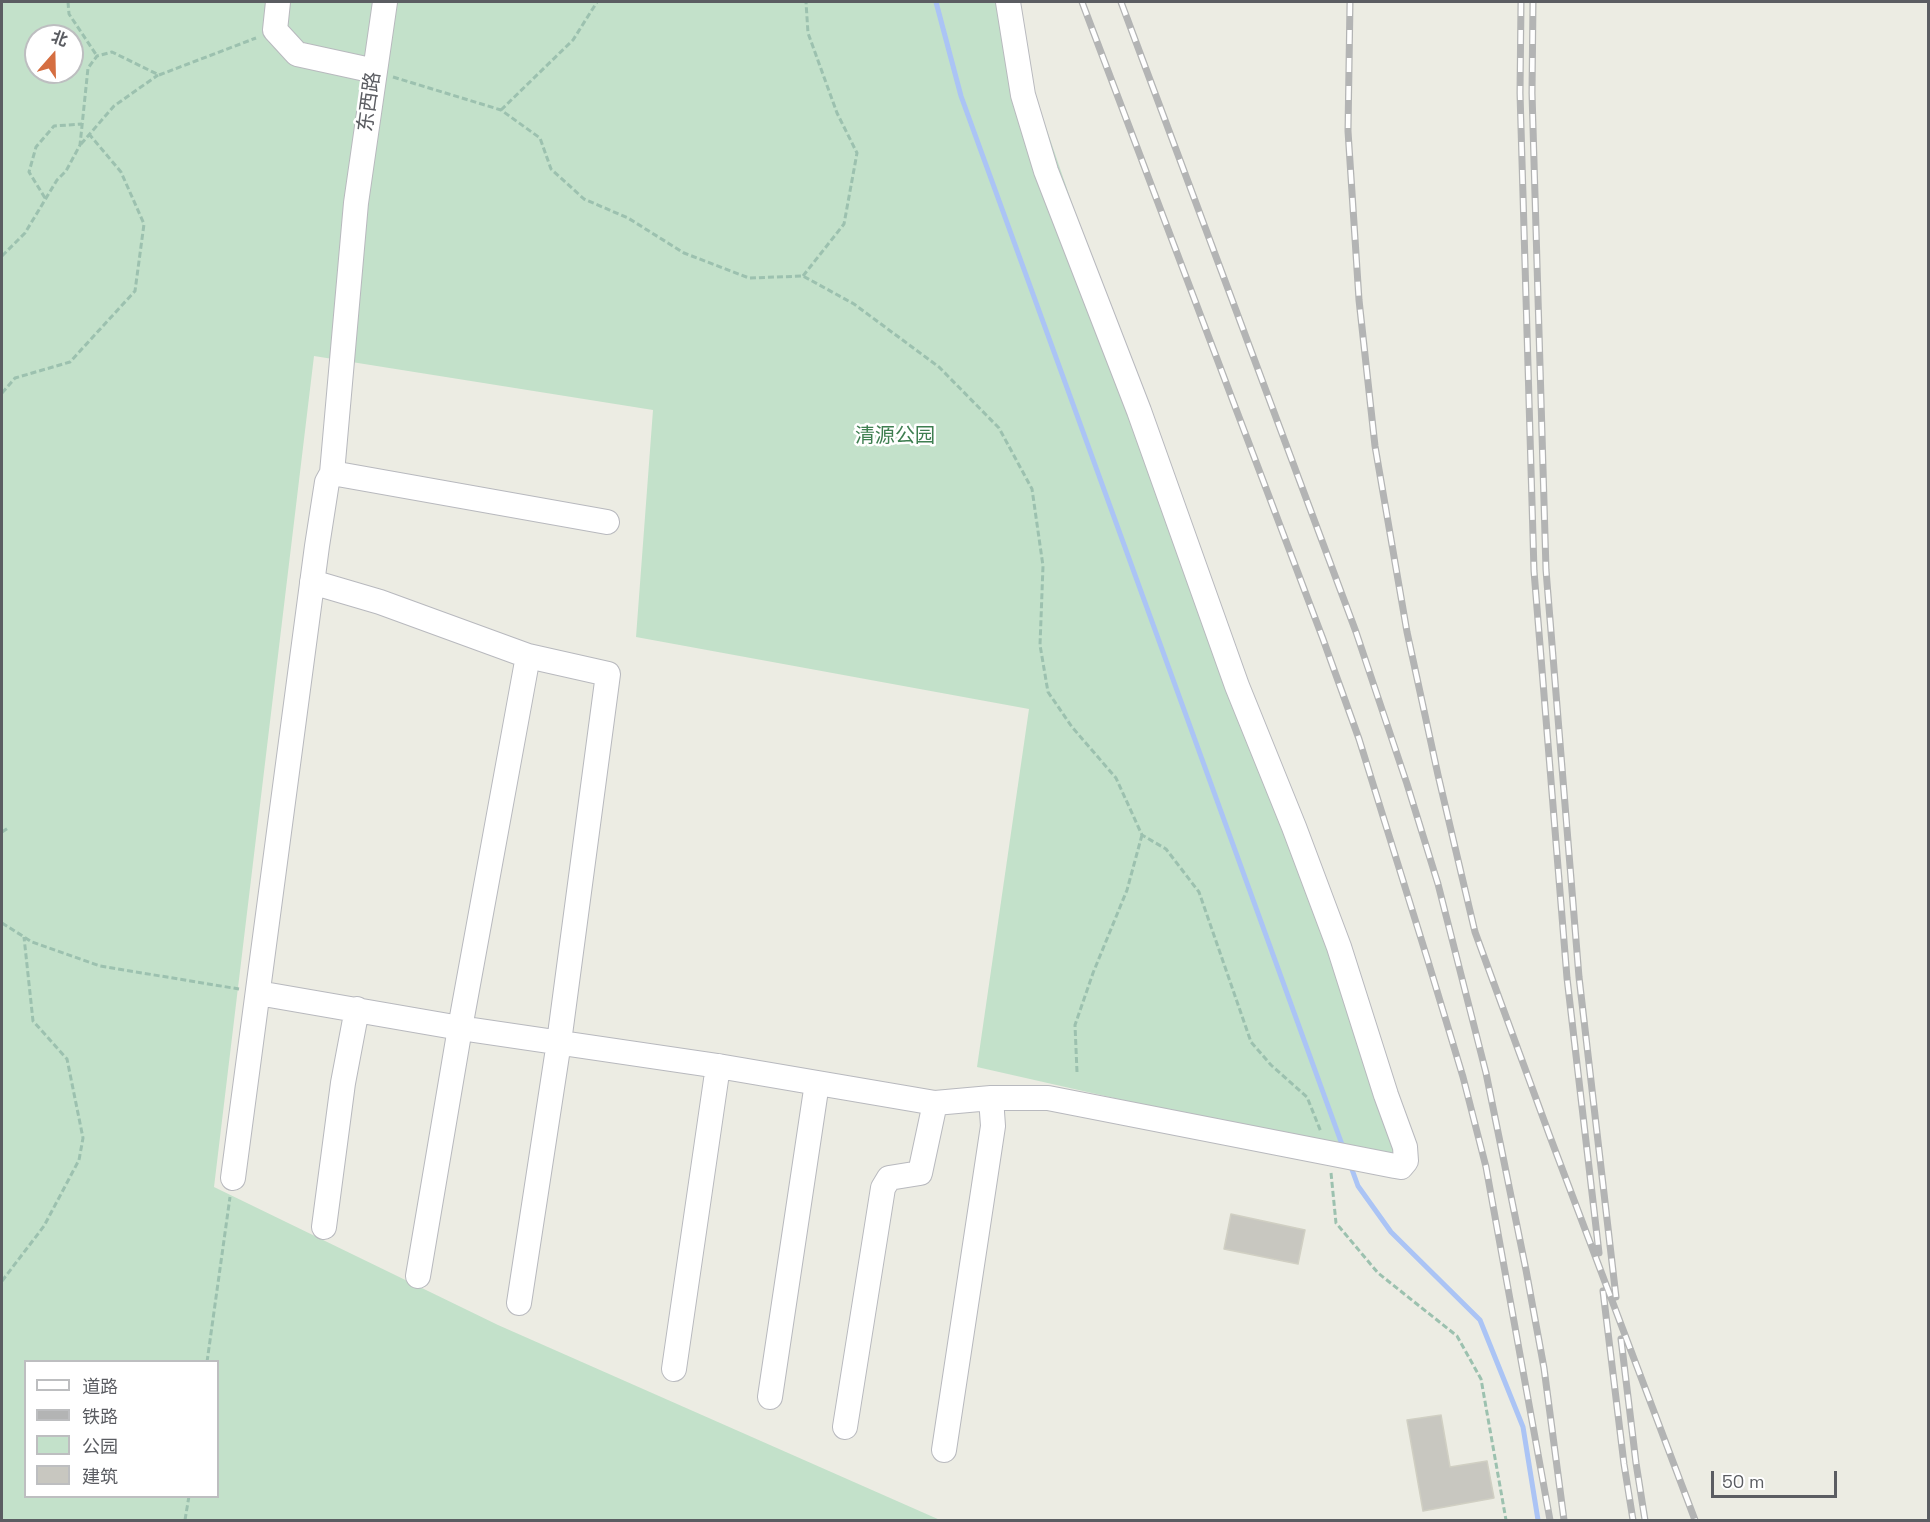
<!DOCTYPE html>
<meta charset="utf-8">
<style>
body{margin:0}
#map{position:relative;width:1930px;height:1522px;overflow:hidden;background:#ecece3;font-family:"Space Grotesk","Noto Sans SC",sans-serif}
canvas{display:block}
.frame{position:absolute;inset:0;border:3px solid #5b5d62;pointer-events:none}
.legend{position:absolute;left:24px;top:1360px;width:195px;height:138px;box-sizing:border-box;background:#fff;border:2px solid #bdbec0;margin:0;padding:8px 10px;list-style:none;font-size:18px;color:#5b5d62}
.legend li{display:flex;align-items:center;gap:12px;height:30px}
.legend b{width:30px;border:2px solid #bdbec0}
.north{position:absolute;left:24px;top:24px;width:60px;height:60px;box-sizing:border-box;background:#fff;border:2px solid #bdbec0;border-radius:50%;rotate:20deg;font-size:16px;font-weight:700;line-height:24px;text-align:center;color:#5b5d62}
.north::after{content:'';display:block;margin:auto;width:21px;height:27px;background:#d56e41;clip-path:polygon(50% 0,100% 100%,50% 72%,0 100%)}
.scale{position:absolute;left:1711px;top:1471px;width:126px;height:27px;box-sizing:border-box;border:3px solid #5b5d62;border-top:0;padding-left:8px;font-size:18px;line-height:21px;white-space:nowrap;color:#5b5d62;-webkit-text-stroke:4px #fff;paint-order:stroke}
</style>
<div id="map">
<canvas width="1930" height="1522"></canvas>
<div class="frame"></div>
<ul class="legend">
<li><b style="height:8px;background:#fff"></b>道路</li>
<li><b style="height:8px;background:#b3b4b4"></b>铁路</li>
<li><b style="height:16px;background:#c3e1ca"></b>公园</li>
<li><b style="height:16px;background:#c8c7c0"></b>建筑</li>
</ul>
<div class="north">北</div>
<div class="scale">50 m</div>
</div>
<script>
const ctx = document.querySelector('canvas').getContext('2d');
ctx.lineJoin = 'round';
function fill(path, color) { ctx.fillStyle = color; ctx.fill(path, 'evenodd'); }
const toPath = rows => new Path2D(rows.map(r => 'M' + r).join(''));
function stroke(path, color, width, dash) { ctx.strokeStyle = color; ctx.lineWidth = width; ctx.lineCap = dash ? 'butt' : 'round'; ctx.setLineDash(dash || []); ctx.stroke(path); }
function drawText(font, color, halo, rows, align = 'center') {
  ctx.font = font + ' "Space Grotesk","Noto Sans SC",sans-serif'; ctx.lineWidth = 5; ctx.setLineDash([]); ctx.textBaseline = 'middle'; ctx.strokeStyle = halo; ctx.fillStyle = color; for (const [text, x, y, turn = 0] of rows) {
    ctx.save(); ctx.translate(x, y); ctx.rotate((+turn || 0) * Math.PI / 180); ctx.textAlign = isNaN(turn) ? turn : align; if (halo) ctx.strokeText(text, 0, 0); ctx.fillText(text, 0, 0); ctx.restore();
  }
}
const green = toPath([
 [2,2,1003,2,1401,1163,977,1067,1029,709,636,637,653,410,314,356,214,1187,498,1325,940,1520,2,1520],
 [36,36,72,36,72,72,36,72],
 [26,1362,218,1362,218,1496,26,1496]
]);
const stream = toPath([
 [936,2,961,96,1344,1150],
 [1350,1164,1358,1186,1391,1232,1480,1320,1523,1427,1538,1520]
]);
const building = toPath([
 [1231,1214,1305,1230,1298,1264,1224,1249,1231,1214],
 [1441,1415,1450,1467,1487,1461,1494,1498,1423,1511,1407,1420,1441,1415]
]);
const path = toPath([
 [68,2,69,14,97,56],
 [393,77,501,110,540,138,551,169,584,199,628,218,684,253,749,278,803,276,854,304,939,367,999,428,1032,489,1043,566,1040,645,1048,692,1072,727,1116,778,1142,835,1166,849,1199,892,1251,1042,1271,1065,1307,1097,1321,1132],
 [501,110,573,40,597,2],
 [81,144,114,106,158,75],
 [45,198,29,172,36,147,54,126,82,124],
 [2,256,25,233,57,180,66,171,80,145,88,68,97,56,112,52,159,75,256,38],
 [803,276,844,224,857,153,837,113,808,33,806,2],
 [2,393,15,378,70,362,135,291,144,224,121,172,89,134],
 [2,832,8,828],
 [2,923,32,942,100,966,239,989],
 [1077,1072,1075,1025,1093,973,1127,890,1142,835],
 [1331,1173,1336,1223,1378,1273,1457,1336,1481,1379,1506,1520],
 [2,1281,44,1226,79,1160,83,1138,67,1059,33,1021,24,937],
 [207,1362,230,1197],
 [185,1520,189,1496]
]);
const minor = toPath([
 [278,2,275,30,297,54,375,71],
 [332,473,607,522],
 [312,582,380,602,528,656,608,674,559,1042,519,1303],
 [258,993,460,1028,718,1066,935,1103,991,1098,1048,1098,1395,1166,1401,1167,1406,1161,1405,1147,1386,1095,1339,947,1294,827,1237,686,1139,411,1046,171,1023,95,1008,2],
 [233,1178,317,546,327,482,332,473,356,203,385,2],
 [324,1227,343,1083,357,1009],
 [418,1276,460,1028,528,656],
 [674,1369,718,1066],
 [770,1397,817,1083],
 [845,1427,883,1188,889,1178,920,1173,935,1103],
 [944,1450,993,1126,991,1098]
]);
const rail = toPath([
 [1082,2,1323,639,1359,739,1428,961,1463,1077,1486,1167,1550,1520],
 [1121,2,1356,632,1407,784,1438,884,1486,1073,1526,1270,1544,1368,1564,1520],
 [1350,2,1348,131,1359,300,1375,446,1407,632,1438,775,1475,932,1549,1134,1695,1520],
 [1521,2,1520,93,1534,571,1567,978,1599,1253],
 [1533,2,1532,93,1546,570,1579,977,1616,1297],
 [1603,1291,1624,1464,1633,1520],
 [1621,1339,1636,1463,1645,1520]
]);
const streetNames = [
 ["东西路",370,102,-82]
];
const parkNames = [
 ["清源公园",895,437]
];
fill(green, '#c3e1ca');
stroke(stream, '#abc4f5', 5);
fill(building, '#c8c7c0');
stroke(building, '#d0cfc3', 1.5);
stroke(minor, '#b8b9be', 26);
stroke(path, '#9cc1af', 3, [6, 3]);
stroke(minor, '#fff', 24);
stroke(rail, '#b3b4b4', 7);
stroke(rail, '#fff', 4.5, [14]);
drawText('20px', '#5b5d62', '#fff', streetNames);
drawText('20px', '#3e7e50', '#fff', parkNames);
</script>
